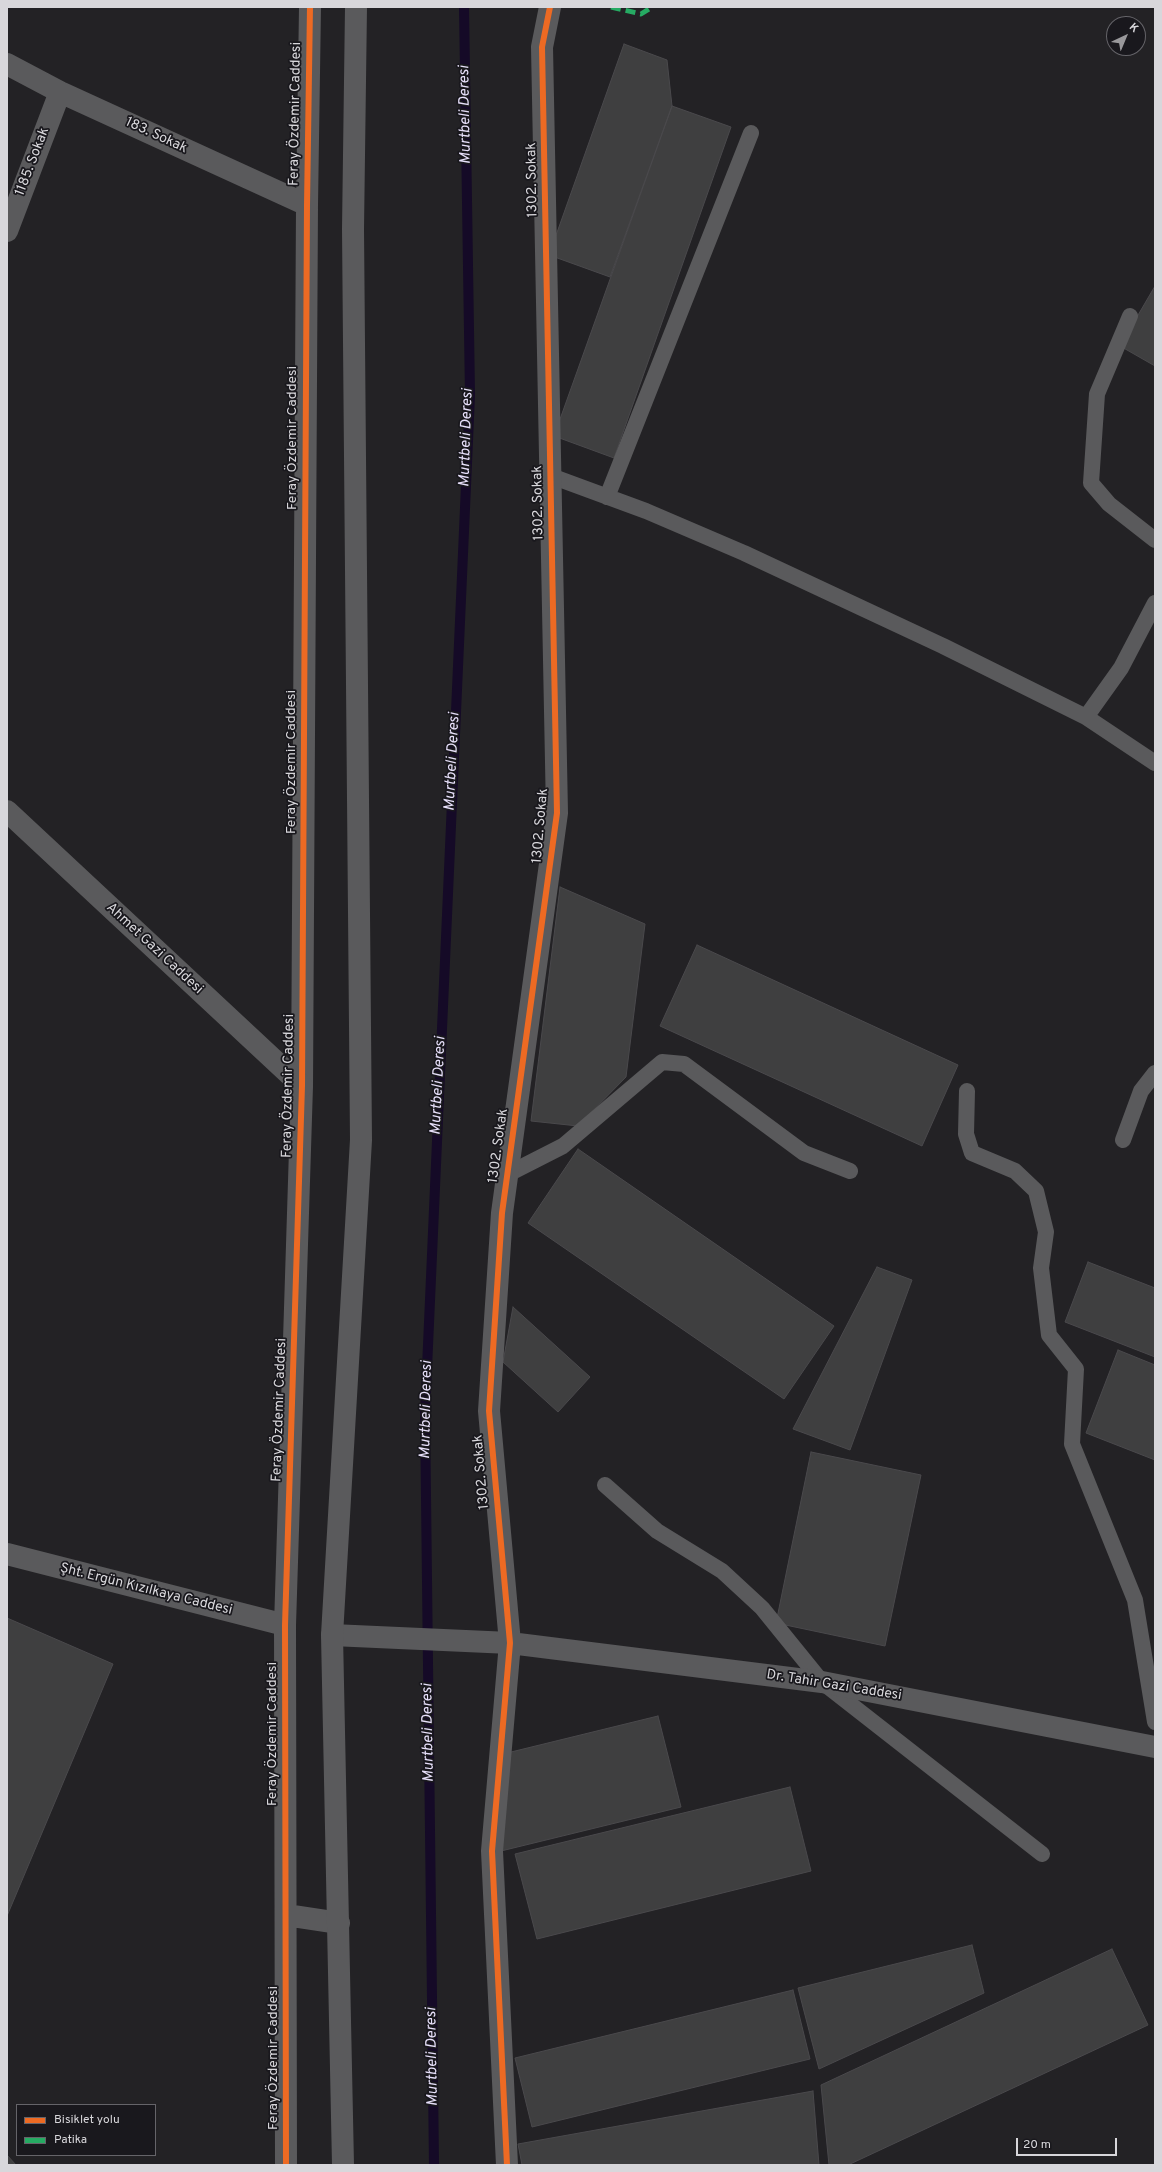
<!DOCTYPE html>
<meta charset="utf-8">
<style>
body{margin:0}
#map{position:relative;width:1162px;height:2172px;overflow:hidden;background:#232225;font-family:Overpass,sans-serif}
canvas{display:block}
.frame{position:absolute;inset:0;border:8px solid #d8d7db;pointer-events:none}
.legend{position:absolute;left:16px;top:2104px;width:140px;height:52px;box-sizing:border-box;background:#19181d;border:1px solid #656469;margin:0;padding:5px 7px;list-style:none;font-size:12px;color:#d8d7db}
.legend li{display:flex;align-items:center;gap:8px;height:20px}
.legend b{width:20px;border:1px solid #656469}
.north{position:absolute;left:1106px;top:16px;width:40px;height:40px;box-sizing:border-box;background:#19181d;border:1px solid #656469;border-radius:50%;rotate:44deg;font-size:11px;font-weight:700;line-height:16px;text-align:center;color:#d8d7db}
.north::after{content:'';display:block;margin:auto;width:14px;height:18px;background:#99989b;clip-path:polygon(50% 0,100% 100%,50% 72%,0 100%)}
.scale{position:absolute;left:1016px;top:2138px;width:101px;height:18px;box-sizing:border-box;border:2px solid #d8d7db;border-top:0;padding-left:5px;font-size:12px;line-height:14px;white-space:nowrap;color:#d8d7db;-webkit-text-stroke:3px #19181d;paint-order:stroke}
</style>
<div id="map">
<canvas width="1162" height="2172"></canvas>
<div class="frame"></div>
<ul class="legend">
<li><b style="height:5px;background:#ed6a23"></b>Bisiklet yolu</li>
<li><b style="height:5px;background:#26ab63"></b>Patika</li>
</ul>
<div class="north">K</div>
<div class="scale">20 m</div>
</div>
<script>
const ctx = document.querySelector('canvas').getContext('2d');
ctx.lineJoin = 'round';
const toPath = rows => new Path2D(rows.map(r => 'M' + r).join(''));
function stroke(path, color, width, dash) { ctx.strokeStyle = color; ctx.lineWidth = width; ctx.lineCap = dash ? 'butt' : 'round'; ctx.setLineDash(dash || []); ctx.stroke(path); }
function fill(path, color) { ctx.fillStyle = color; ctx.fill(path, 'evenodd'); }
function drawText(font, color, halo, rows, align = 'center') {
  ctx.font = font + ' Overpass,sans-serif'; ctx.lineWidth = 3.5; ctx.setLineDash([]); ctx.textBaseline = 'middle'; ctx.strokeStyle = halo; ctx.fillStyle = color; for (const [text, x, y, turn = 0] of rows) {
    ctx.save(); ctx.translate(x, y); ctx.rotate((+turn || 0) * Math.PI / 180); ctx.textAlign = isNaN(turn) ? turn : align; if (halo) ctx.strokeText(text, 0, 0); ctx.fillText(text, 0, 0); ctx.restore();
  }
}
const stream = toPath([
 [434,2165,425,1413,470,395,464,7]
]);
const building = toPath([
 [624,44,667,60,672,106,610,277,549,255,624,44],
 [672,106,731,127,614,458,554,436,672,106],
 [1155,286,1155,366,1120,346,1155,286],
 [560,887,645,924,626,1077,578,1126,531,1121,560,887],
 [697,945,958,1065,922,1146,660,1026,697,945],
 [578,1149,834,1326,784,1399,528,1223,578,1149],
 [1088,1262,1155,1288,1155,1357,1065,1322,1088,1262],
 [877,1267,912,1280,850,1450,793,1429,877,1267],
 [513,1307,590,1377,558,1412,503,1362,513,1307],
 [1118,1350,1155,1365,1155,1460,1086,1433,1118,1350],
 [811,1452,921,1475,885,1646,776,1623,811,1452],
 [7,1618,113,1664,7,1916,7,1618],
 [658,1716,681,1807,501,1851,507,1753,658,1716],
 [790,1787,811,1871,537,1939,515,1854,790,1787],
 [972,1945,984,1993,819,2069,798,1988,972,1945],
 [1112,1949,1148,2025,848,2165,829,2165,821,2085,1112,1949],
 [793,1990,810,2059,532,2127,515,2058,793,1990],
 [813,2091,819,2165,522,2165,518,2144,813,2091],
 [7,2155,16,2165,7,2165,7,2155]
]);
const service = toPath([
 [1130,316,1097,394,1091,483,1109,504,1155,540],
 [551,476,646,511,744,553,943,646,1086,717,1155,763],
 [607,497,751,133],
 [1086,717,1121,668,1155,603],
 [967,1091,966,1134,972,1153,1015,1171,1036,1191,1046,1232,1041,1268,1049,1335,1076,1369,1072,1444,1135,1600,1155,1722],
 [1123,1140,1141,1091,1155,1073],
 [508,1174,563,1146,662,1062,684,1064,804,1153,850,1171],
 [605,1485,657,1531,722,1571,762,1608,822,1682,1042,1854]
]);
const minor = toPath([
 [7,64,60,92,307,205],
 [7,231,60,92],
 [7,1554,285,1625],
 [332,1635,510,1643,822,1682,1155,1747],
 [286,1915,339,1923],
 [286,2165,285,1625,302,1086,307,205,310,7],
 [507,2165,492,1851,510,1643,489,1411,502,1213,557,813,542,47,550,7]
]);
const tertiary = toPath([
 [7,811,302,1086],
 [343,2165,332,1635,361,1140,353,229,356,7]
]);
const quiet = toPath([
 [611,7,641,14,652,7]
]);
const cycleway = toPath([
 [286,2165,285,1625,302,1086,307,205,310,7],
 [507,2165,492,1851,510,1643,489,1411,502,1213,557,813,542,47,550,7]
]);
const streetNames = [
 ["Feray Özdemir Caddesi",296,114,-89],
 ["183. Sokak",156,136,25],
 ["1185. Sokak",33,162,-69],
 ["1302. Sokak",533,180,-91],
 ["Feray Özdemir Caddesi",293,438,-90],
 ["1302. Sokak",539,503,-91],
 ["Feray Özdemir Caddesi",292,762,-90],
 ["1302. Sokak",541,826,-85],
 ["Ahmet Gazi Caddesi",154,949,43],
 ["Feray Özdemir Caddesi",289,1086,-89],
 ["1302. Sokak",499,1146,-82],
 ["Feray Özdemir Caddesi",280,1410,-88],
 ["1302. Sokak",482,1472,-95],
 ["Şht. Ergün Kızılkaya Caddesi",146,1590,14],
 ["Dr. Tahir Gazi Caddesi",834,1686,9],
 ["Feray Özdemir Caddesi",273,1734,-90],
 ["Feray Özdemir Caddesi",274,2058,-90]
];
const waterNames = [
 ["Murtbeli Deresi",466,115,-91],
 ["Murtbeli Deresi",467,438,-88],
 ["Murtbeli Deresi",453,762,-87],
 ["Murtbeli Deresi",439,1086,-87],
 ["Murtbeli Deresi",427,1410,-89],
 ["Murtbeli Deresi",429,1733,-91],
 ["Murtbeli Deresi",433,2057,-91]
];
stroke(stream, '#150a27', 10);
fill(building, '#3f3f40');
stroke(building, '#4a494c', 1);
stroke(service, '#5a5a5c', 16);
stroke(minor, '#5a5a5c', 22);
stroke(tertiary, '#5a5a5c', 22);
stroke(quiet, '#26ab63', 5, [10, 5]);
stroke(cycleway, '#ed6a23', 6);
drawText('14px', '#d8d7db', '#19181d', streetNames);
drawText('italic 15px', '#e7e0fa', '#19181d', waterNames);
</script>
